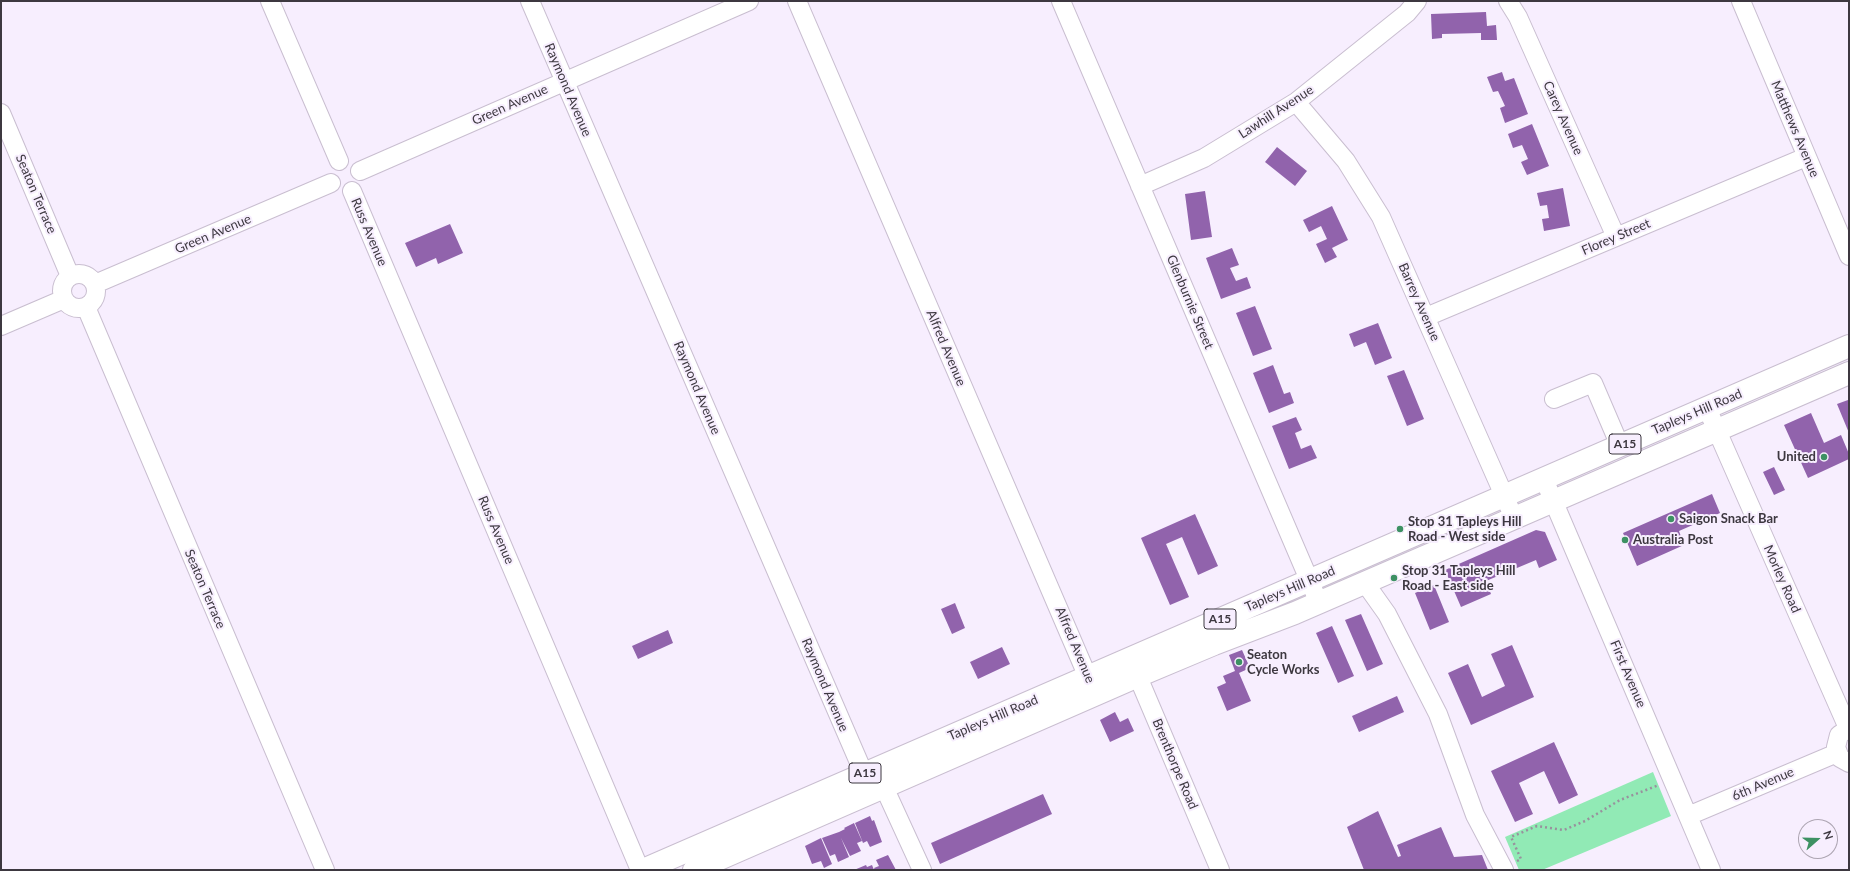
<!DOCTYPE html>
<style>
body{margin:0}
#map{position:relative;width:1850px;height:871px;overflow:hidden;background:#f7eefe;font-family:Lato,sans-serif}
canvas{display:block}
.frame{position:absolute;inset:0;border:2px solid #3d3840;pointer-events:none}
.north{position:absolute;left:1798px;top:819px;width:40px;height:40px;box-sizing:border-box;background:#f7eefe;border:1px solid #ada5b2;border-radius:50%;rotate:70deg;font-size:11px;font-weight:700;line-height:16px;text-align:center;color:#3d3840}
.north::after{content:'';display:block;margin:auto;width:14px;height:18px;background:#3d9163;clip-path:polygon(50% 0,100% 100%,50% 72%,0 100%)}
</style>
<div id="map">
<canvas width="1850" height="871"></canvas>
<div class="frame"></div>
<div class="north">N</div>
</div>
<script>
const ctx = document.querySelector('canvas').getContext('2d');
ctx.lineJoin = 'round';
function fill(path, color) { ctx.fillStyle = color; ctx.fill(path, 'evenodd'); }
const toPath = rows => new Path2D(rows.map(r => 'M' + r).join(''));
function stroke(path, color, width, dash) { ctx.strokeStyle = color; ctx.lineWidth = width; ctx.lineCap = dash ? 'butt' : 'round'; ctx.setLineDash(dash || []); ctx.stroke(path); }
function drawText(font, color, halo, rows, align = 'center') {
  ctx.font = font + ' Lato,sans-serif'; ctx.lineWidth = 4; ctx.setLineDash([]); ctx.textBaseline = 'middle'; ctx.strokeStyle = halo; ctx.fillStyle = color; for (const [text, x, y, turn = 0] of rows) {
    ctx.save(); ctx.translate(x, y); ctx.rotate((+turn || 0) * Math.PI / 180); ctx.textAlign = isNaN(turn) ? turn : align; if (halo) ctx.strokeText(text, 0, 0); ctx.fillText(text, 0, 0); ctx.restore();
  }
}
const green = toPath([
 [1653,772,1671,816,1542,870,1519,870,1505,837]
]);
const building = toPath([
 [1486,12,1487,26,1496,25,1497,40,1481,40,1481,33,1442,34,1442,38,1432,39,1431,14],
 [1502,72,1505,81,1514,78,1528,114,1505,123,1500,108,1505,106,1498,91,1493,92,1487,77],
 [1532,124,1549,166,1527,175,1521,162,1528,159,1522,145,1513,148,1508,134],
 [1277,147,1307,171,1295,186,1265,162],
 [1563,188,1570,226,1544,231,1542,219,1549,218,1547,205,1540,206,1537,193],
 [1205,191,1212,237,1191,240,1185,194],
 [1332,206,1348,240,1332,248,1337,257,1325,263,1316,244,1327,239,1321,226,1309,232,1303,220],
 [450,224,463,253,438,264,436,258,416,267,405,243],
 [1232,248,1239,265,1230,268,1236,281,1247,277,1251,288,1221,299,1206,258],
 [1255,306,1272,349,1253,356,1236,313],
 [1378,323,1392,358,1375,365,1366,342,1354,347,1349,334],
 [1273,365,1284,394,1290,392,1294,403,1269,413,1253,373],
 [1404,370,1424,419,1407,426,1387,376],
 [1848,400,1849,403,1849,433,1837,404],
 [1811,413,1824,443,1841,435,1849,454,1849,459,1808,478,1784,425],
 [1296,417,1302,430,1295,433,1301,449,1311,445,1317,458,1289,469,1272,426],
 [1774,467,1785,490,1774,495,1763,472],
 [1712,494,1720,513,1679,531,1684,545,1637,566,1623,533],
 [1195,514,1218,566,1198,575,1182,537,1166,544,1189,597,1170,605,1141,538],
 [1536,530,1545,532,1557,560,1539,568,1536,560,1486,581,1491,594,1461,607,1445,570],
 [1434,585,1449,622,1430,630,1415,593],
 [955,603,965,628,952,634,941,609],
 [1361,614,1383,664,1367,671,1345,620],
 [1332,626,1354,676,1338,683,1316,633],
 [668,630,673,643,638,659,632,646],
 [1512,645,1534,697,1471,725,1448,673,1468,664,1482,697,1505,686,1491,654],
 [1002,647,1010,664,978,679,970,662],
 [1242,650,1250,668,1239,673,1251,701,1227,711,1217,687,1226,683,1223,676,1235,671,1229,655],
 [1397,696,1404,712,1359,732,1352,716],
 [1115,712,1120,722,1128,718,1134,731,1110,742,1100,720],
 [1554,742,1578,795,1559,804,1544,771,1519,783,1533,814,1515,822,1491,771],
 [1043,794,1052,814,940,864,931,843],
 [1378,811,1398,857,1401,856,1397,845,1441,827,1454,857,1482,855,1488,870,1364,870,1347,827],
 [870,816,872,821,874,820,882,842,870,847,867,841,863,843,855,823],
 [854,823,862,841,857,843,861,851,850,856,841,838,849,857,838,862,835,854,830,856,822,838,839,832,845,829,844,828],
 [821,838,832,864,824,868,821,861,812,864,805,846],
 [888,855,896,870,875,870,874,868,879,866,876,860],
 [866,865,867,867,872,865,874,870,854,870]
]);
const path = toPath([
 [1517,861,1521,859,1511,837,1537,826,1564,830,1585,821,1620,800,1659,785]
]);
const minor = toPath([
 [270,1,339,161],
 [530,1,864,774,884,787,922,870],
 [797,1,1093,689],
 [1061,1,1319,603],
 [1508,1,1518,17,1616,237],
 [1741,1,1849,256],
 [1296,102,1346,161,1381,217,1514,518],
 [1,113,70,276],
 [360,171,749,1],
 [1140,186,1204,158,1296,102,1407,13,1417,1],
 [352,191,640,870],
 '62 291a17 17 0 1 1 34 0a17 17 0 1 1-34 0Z',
 [95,284,331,183],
 [86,307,325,870],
 [1426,317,1806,157],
 [1,326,64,299],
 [1554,399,1593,383,1620,446],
 [1707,408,1848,728],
 [1544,479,1711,870],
 [1365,583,1387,614,1438,714,1475,815,1504,870],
 [1133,665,1220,870],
 [1849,728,1839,735,1836,747,1840,758,1849,763],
 [1688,816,1837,753]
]);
const major = toPath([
 [643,870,1849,346],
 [694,870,1138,676,1214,644,1295,613,1849,373]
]);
const markers = [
 [1824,457,4,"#3d9163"],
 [1671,519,4,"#3d9163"],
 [1400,529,4,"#3d9163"],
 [1625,540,4,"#3d9163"],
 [1394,578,4,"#3d9163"],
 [1239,662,4,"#3d9163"]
];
const shields = [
 [1625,444,32],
 [1220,619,32],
 [865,773,32]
];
const shieldNames = [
 ["A15",1625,444],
 ["A15",1220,619],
 ["A15",865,773]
];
const streetNames = [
 ["Raymond Avenue",568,90,67],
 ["Green Avenue",510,105,-24],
 ["Lawhill Avenue",1276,112,-33],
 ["Carey Avenue",1563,118,66],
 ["Matthews Avenue",1795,129,67],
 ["Seaton Terrace",36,194,67],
 ["Russ Avenue",369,232,67],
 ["Green Avenue",213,234,-23],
 ["Florey Street",1616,237,-23],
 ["Glenburnie Street",1190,302,67],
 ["Barrey Avenue",1419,302,66],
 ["Alfred Avenue",946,348,67],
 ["Raymond Avenue",697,388,67],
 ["Tapleys Hill Road",1697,412,-23],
 ["Russ Avenue",496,530,67],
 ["Morley Road",1782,579,66],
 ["Seaton Terrace",205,589,67],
 ["Tapleys Hill Road",1290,589,-23],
 ["Alfred Avenue",1075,645,67],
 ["First Avenue",1628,674,67],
 ["Raymond Avenue",825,685,67],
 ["Tapleys Hill Road",993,718,-23],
 ["Brenthorpe Road",1175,764,67],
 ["6th Avenue",1763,784,-23]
];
const poiNames = [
 ["United",1816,457,"right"],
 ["Saigon Snack Bar",1679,519],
 ["Stop 31 Tapleys Hill",1408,522],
 ["Road - West side",1408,537],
 ["Australia Post",1633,540],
 ["Stop 31 Tapleys Hill",1402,571],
 ["Road - East side",1402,586],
 ["Seaton",1247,655],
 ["Cycle Works",1247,670]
];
fill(green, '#91eab5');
fill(building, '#9163ac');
stroke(minor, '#c9bed0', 20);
stroke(major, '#c9bed0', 24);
stroke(path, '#98919d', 2.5, [2, 3]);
stroke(minor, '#fff', 18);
stroke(major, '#fff', 22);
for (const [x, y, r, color] of markers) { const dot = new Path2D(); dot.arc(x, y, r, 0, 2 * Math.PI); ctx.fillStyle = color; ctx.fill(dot); stroke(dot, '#f7eefe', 1.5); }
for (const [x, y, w] of shields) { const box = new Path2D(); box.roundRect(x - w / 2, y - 10, w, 20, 3); ctx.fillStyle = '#f7eefe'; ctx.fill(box); stroke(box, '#3d3840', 1); }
drawText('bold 12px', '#3d3840', null, shieldNames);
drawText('13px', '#3d3840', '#f7eefe', streetNames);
drawText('bold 13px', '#3d3840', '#f7eefe', poiNames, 'left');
</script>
